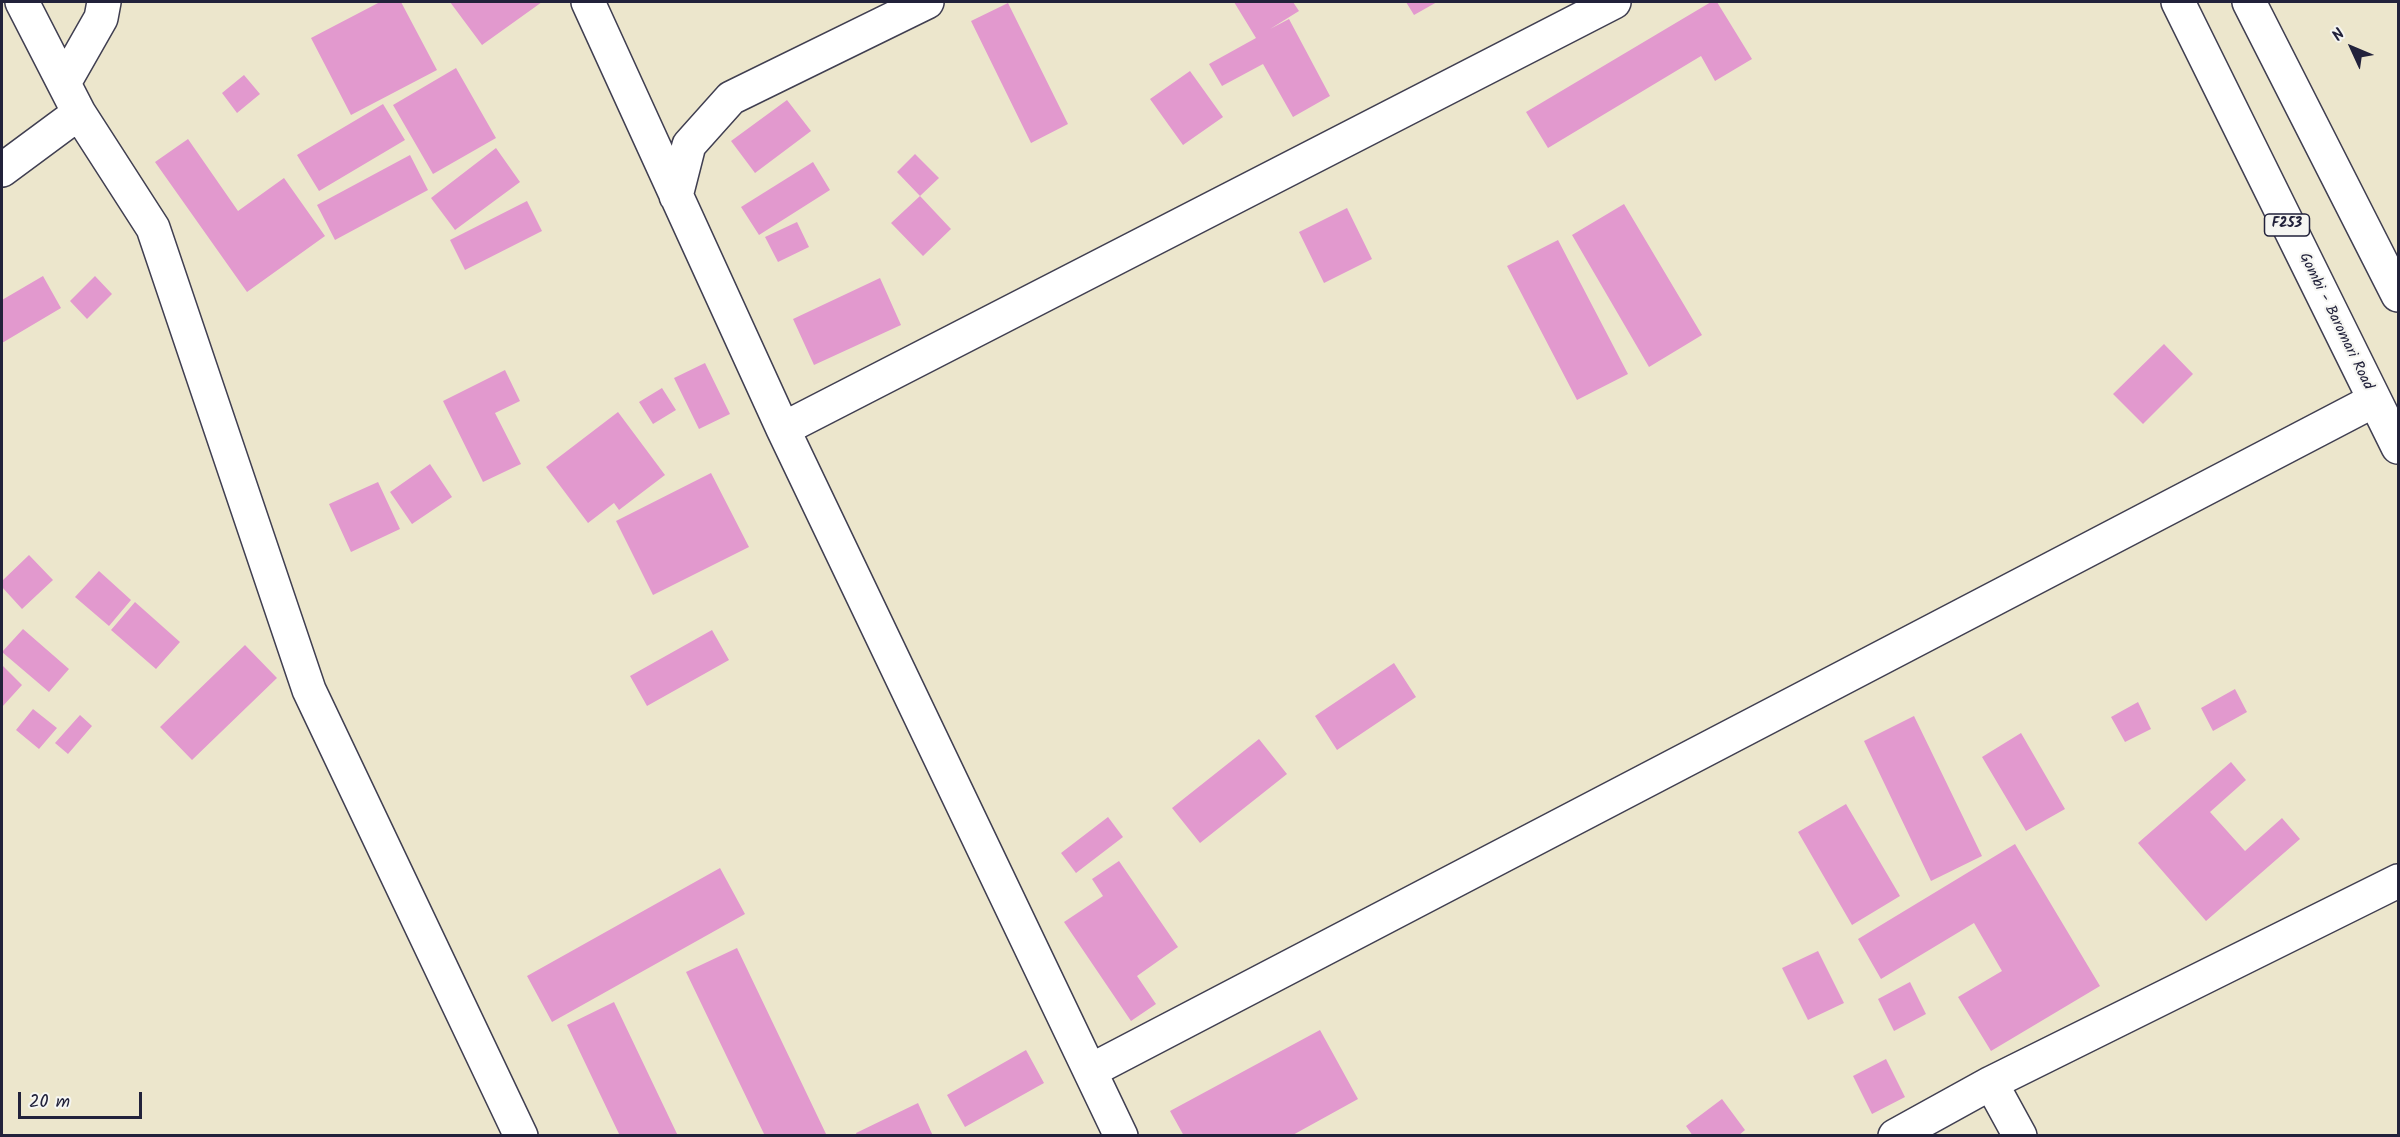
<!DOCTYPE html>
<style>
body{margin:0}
#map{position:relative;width:2400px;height:1137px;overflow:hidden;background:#ece6cc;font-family:Kalam,sans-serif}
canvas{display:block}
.frame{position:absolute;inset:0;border:3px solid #22223b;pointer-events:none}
.north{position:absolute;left:2322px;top:18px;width:60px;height:60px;-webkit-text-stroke:4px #f6f6f2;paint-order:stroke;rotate:314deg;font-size:16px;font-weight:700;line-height:24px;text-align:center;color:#22223b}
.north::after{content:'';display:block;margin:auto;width:21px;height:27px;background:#22223b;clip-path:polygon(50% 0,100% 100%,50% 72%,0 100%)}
.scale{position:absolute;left:18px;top:1092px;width:124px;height:27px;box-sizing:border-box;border:3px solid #22223b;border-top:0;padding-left:8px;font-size:18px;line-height:21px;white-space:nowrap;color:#22223b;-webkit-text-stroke:4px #f6f6f2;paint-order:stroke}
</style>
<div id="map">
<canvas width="2400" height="1137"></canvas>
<div class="frame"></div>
<div class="north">N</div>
<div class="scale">20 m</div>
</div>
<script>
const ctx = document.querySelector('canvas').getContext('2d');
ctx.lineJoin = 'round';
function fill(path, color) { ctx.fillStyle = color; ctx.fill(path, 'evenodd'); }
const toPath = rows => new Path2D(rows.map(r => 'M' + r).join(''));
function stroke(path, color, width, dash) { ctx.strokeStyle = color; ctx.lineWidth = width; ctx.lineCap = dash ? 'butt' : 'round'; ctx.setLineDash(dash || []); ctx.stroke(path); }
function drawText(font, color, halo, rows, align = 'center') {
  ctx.font = font + ' Kalam,sans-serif'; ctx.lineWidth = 4.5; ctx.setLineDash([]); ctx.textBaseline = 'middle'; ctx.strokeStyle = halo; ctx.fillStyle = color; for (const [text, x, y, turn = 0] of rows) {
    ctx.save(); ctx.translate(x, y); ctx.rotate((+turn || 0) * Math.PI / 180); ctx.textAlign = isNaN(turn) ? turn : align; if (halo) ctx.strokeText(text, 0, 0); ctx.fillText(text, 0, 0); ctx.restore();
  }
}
const building = toPath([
 [380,2,401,2,437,70,351,115,311,38],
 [450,2,542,2,482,45],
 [1234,2,1293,2,1299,11,1270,29,1289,19,1330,96,1293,117,1263,64,1222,86,1209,64,1256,38],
 [1406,2,1437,2,1414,15],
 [1711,2,1717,2,1752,59,1715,81,1701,56,1548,148,1526,112],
 [1008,3,1068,124,1031,143,971,21],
 [456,68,496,138,433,174,393,105],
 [1190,71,1223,117,1183,145,1150,99],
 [244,75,260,94,237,113,222,93],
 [787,100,811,131,755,173,731,141],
 [383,104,405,140,319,191,297,155],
 [188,139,238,211,284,178,325,236,247,292,155,162],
 [496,148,520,182,455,230,431,198],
 [915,154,939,178,920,196,897,172],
 [410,155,428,190,335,240,317,205],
 [813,162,830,190,759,235,741,207],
 [920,196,951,229,923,256,891,223],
 [527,201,542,231,465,270,450,240],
 [1624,204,1702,335,1649,367,1572,235],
 [1347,208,1372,259,1324,283,1299,232],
 [797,222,809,247,778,262,765,237],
 [1558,240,1628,374,1577,400,1507,266],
 [43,276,61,308,2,343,2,300],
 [95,276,112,294,87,319,70,301],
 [880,278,901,325,814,365,793,319],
 [2164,344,2193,374,2143,424,2113,394],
 [705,363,730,414,699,429,674,378],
 [505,370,520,401,495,413,521,464,483,482,443,401],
 [662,388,676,410,653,424,639,402],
 [618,412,665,475,619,510,614,503,588,523,546,467],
 [430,464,452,497,412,524,390,492],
 [711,473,749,547,653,595,616,521],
 [378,482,400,529,351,552,329,504],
 [29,555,53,580,22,609,2,587,2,581],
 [99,571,131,600,109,626,75,597],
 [135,602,180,642,156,669,111,630],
 [23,629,69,669,49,692,2,652],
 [712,630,729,660,647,706,630,676],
 [245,645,277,678,192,760,160,727],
 [1394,663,1416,697,1337,750,1315,716],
 [2,665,22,685,2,707],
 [2235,689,2247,712,2213,731,2201,708],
 [2138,702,2151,729,2125,742,2111,717],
 [33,709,57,728,39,749,16,730],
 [80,715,92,726,68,754,55,743],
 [1914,716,1982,856,1931,881,1864,741],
 [2021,733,2065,809,2026,831,1982,757],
 [1259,739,1287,774,1200,843,1172,808],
 [2231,762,2246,780,2210,812,2245,851,2282,818,2300,839,2206,921,2138,843],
 [1846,804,1900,896,1852,925,1798,832],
 [1108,817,1123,837,1076,873,1061,853],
 [2015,844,2100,986,1991,1051,1958,997,2002,971,1974,923,1881,979,1858,939],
 [1119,861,1178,947,1137,976,1156,1004,1131,1021,1064,922,1103,896,1092,879],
 [720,868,745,914,552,1022,527,976],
 [737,948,827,1136,765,1136,686,972],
 [1818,951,1844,1003,1808,1020,1782,968],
 [1910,982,1926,1014,1894,1031,1878,999],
 [614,1002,678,1136,620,1136,567,1025],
 [1320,1030,1358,1099,1291,1136,1184,1136,1170,1111],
 [1026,1050,1044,1083,965,1127,947,1095],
 [1886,1059,1905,1097,1872,1114,1853,1076],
 [1722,1099,1745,1130,1738,1136,1693,1136,1686,1126],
 [918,1103,933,1136,857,1136,856,1133]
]);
const minor = toPath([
 [22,2,79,113,153,228,309,690,521,1136],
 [588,2,783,429,1121,1136],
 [64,83,101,18,104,2],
 [2,170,79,113],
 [676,196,689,145,731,98,927,2],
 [783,429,1614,2],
 [1090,1071,2373,401],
 [1991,1083,2020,1136],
 [1895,1136,1991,1083,2398,881]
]);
const major = toPath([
 [2178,2,2398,447],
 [2249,2,2398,295]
]);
const shields = [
 [2287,225,45]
];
const shieldNames = [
 ["F253",2287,225]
];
const streetNames = [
 ["Gombi - Baromari Road",2335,322,64]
];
fill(building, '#e299ce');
stroke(minor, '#403f51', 36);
stroke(major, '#403f51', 36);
stroke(minor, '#fff', 33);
stroke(major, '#fff', 33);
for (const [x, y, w] of shields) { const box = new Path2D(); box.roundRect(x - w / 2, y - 11, w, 22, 4.5); ctx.fillStyle = '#f6f6f2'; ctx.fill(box); stroke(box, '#22223b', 1.5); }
drawText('bold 14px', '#22223b', null, shieldNames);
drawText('15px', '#22223b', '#f6f6f2', streetNames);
</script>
